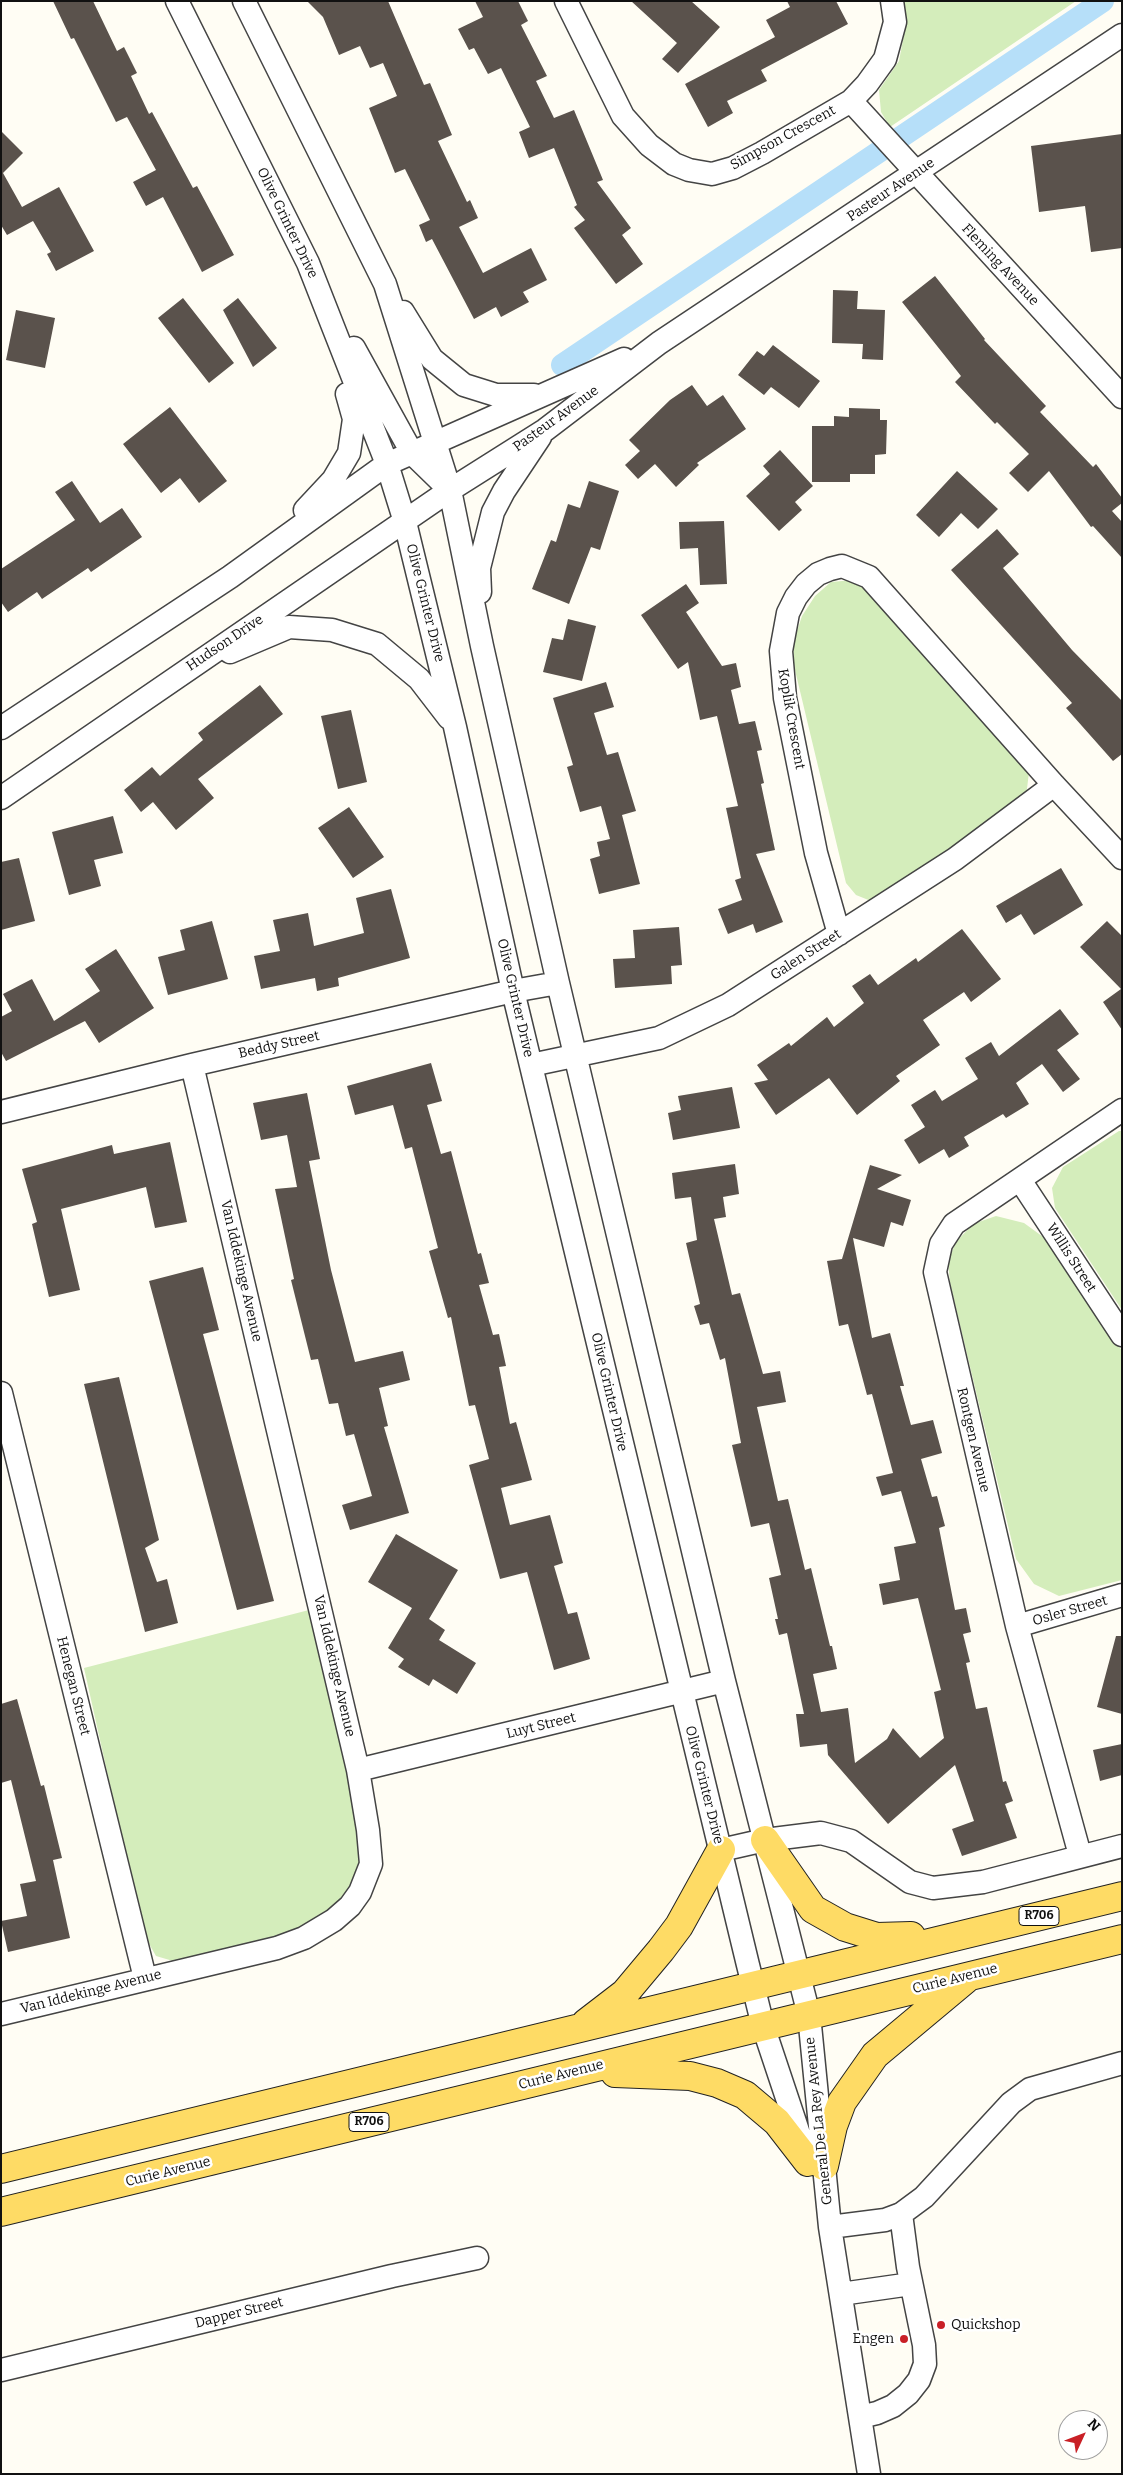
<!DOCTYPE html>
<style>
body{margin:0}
#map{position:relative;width:1123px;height:2475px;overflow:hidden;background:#fffdf4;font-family:Bitter,serif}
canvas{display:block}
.frame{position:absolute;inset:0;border:2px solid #111;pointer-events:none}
.north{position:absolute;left:1058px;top:2410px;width:50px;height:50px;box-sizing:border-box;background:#fff;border:1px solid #a0a0a0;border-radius:50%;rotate:47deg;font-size:14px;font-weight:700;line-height:20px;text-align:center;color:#111}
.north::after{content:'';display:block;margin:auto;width:18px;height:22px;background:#c92026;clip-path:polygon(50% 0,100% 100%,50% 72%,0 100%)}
</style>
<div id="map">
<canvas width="1123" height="2475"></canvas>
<div class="frame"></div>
<div class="north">N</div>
</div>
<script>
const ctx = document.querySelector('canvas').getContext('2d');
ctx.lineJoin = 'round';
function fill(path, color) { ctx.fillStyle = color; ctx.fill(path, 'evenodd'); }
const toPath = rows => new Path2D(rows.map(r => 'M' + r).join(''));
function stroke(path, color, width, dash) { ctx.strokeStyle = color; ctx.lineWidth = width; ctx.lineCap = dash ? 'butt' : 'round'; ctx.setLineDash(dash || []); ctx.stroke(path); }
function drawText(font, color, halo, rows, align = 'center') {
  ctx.font = font + ' Bitter,serif'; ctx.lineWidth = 5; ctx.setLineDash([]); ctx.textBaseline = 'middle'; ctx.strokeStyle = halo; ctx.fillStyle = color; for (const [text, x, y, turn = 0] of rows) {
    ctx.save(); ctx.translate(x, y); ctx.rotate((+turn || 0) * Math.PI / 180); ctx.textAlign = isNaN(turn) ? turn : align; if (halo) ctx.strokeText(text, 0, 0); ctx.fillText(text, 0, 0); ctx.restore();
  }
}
const green = toPath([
 [903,1,1076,1,890,127,881,112,879,90,899,61,906,24],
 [854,580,873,590,1029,772,1026,797,1009,816,871,901,856,895,846,883,794,666,793,643,802,616,815,596,831,582],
 [1119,1131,1122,1131,1122,1310,1055,1208,1052,1188,1063,1167],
 [996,1216,1024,1223,1046,1239,1122,1351,1122,1580,1059,1596,1034,1584,1016,1559,950,1283,948,1261,956,1242,973,1224],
 [309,1610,362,1831,362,1864,351,1892,331,1912,299,1930,173,1961,156,1956,143,1933,84,1668]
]);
const canal = toPath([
 [562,365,1103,1]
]);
const building = toPath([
 [53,1,93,1,117,51,124,47,137,73,131,76,149,114,152,112,193,188,197,186,234,255,202,272,163,197,146,206,133,182,156,170,127,117,116,122,74,38,71,39],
 [307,1,388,1,424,85,430,83,452,135,438,141,467,202,470,200,478,218,459,227,483,273,531,248,547,280,523,292,529,302,501,317,496,307,474,319,432,239,426,242,419,225,430,220,405,169,395,173,369,108,397,96,383,63,370,68,360,46,339,55,323,17],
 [475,1,518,1,528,21,521,25,547,76,536,81,554,118,574,110,603,180,597,182,631,228,622,235,643,264,616,284,574,228,585,220,574,207,577,205,554,148,529,158,519,132,530,127,501,68,488,74,474,48,469,50,458,29,483,17],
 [631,1,691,1,720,27,678,73,662,59,677,43],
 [787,1,836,1,848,24,761,70,767,81,727,101,733,113,708,127,685,84,775,37,766,20,790,7],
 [1,131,23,153,3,173,22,207,59,187,94,251,56,271,47,254,51,252,33,221,7,235,1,225],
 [1122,134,1122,248,1091,252,1085,206,1039,212,1031,146],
 [935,276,985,339,984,340,1046,406,1040,412,1093,467,1096,464,1122,498,1122,503,1112,511,1122,522,1122,558,1093,526,1091,527,1049,471,1028,492,1009,473,1029,454,997,422,995,424,955,382,961,376,902,302],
 [833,290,858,291,857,309,885,310,883,360,862,359,863,344,832,343],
 [183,298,234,363,209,383,158,318],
 [238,298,277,348,253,367,223,310],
 [16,310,55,318,45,368,6,360],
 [773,345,820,381,799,408,771,387,764,395,738,375,757,351,764,356],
 [692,385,707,406,723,395,746,429,697,463,699,465,676,487,655,464,638,479,625,465,640,451,629,440,670,400],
 [170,407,227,481,199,503,180,478,161,493,123,444],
 [849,408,880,409,880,420,887,420,886,454,875,455,875,474,850,474,850,482,812,482,812,426,834,426,834,416,849,417],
 [780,450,813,486,795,502,802,510,779,531,746,496,770,474,763,466],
 [957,471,998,509,978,529,961,513,939,537,916,515],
 [72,481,100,523,122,508,142,537,91,572,88,568,42,599,37,592,8,612,1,602,1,569,75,520,55,492],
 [589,481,619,491,600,550,591,547,569,604,532,589,551,540,556,542,568,504,580,508],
 [724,521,727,584,700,585,698,548,680,549,679,522],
 [997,529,1019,554,1003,568,1072,650,1122,701,1122,754,1113,761,1066,708,1072,703,951,570],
 [686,584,699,603,686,612,722,666,736,663,741,687,731,690,739,724,755,721,762,750,757,751,764,783,761,784,775,850,756,854,783,922,756,933,753,924,728,934,718,909,742,900,735,880,741,878,726,808,738,806,717,716,700,720,688,662,678,669,641,615],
 [568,619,596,626,582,681,543,672,552,638,563,640],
 [606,682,614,707,594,713,607,755,618,752,636,811,622,815,640,884,599,894,590,859,600,856,597,842,610,839,601,806,580,812,567,767,573,765,553,698],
 [260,685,283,714,198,779,214,798,176,830,153,802,141,812,124,790,152,767,160,776,203,740,198,733],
 [351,710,367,782,338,789,321,716],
 [349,807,384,857,353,878,318,828],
 [113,816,123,853,94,860,101,886,69,895,52,832],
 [19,858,35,921,1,930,1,862],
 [1061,868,1083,905,1034,935,1021,914,1006,923,996,906],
 [391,889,410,958,338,978,339,986,317,991,315,978,261,989,254,956,280,951,273,920,308,913,314,946,364,933,356,898],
 [212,921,228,979,168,995,158,957,185,950,180,930],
 [1107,921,1122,936,1122,1030,1103,1002,1121,989,1080,947],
 [679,927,682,965,671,966,672,984,615,988,613,959,635,958,633,930],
 [962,929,1001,979,971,1002,964,992,923,1020,940,1045,896,1076,900,1081,857,1115,829,1078,776,1115,754,1083,768,1080,757,1065,789,1043,791,1046,827,1017,834,1027,864,1003,852,986,870,974,878,985,916,958,918,962],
 [116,949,154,1008,99,1043,85,1021,6,1061,1,1052,1,1017,12,1011,3,994,32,979,54,1021,100,991,85,969],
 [1060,1009,1079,1034,1057,1050,1080,1079,1063,1092,1042,1064,1016,1083,1029,1104,1006,1118,1003,1114,964,1137,969,1146,949,1158,944,1149,919,1164,904,1140,925,1127,911,1105,935,1090,942,1101,978,1079,965,1058,991,1042,999,1056],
 [431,1063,442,1101,427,1105,441,1154,451,1151,478,1254,481,1253,489,1283,479,1285,493,1335,499,1334,506,1366,499,1367,510,1424,516,1422,532,1480,501,1488,510,1525,550,1515,563,1563,554,1566,568,1614,577,1612,590,1659,554,1670,527,1572,500,1579,469,1465,489,1459,475,1405,469,1406,451,1317,448,1318,429,1251,438,1248,412,1147,405,1149,393,1105,355,1115,347,1086],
 [732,1087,740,1128,673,1140,668,1113,681,1110,678,1096],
 [307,1093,320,1159,309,1161,331,1270,355,1362,403,1351,410,1380,379,1388,388,1426,384,1427,409,1513,350,1530,342,1505,372,1496,354,1434,346,1436,338,1403,329,1404,318,1359,311,1360,291,1280,294,1279,275,1189,297,1187,287,1135,261,1140,253,1103],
 [170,1142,187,1222,155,1228,146,1187,61,1209,80,1290,49,1297,32,1224,37,1222,22,1169,112,1145,114,1154],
 [735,1164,739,1194,723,1197,726,1217,714,1219,732,1295,740,1293,763,1374,780,1371,786,1402,757,1407,778,1501,788,1499,805,1570,811,1568,830,1646,832,1646,837,1669,813,1674,821,1712,848,1708,855,1763,887,1739,893,1728,920,1758,944,1738,934,1692,941,1690,918,1598,883,1605,879,1584,900,1580,894,1547,916,1543,901,1491,882,1496,876,1477,893,1473,872,1394,867,1395,848,1324,839,1326,827,1261,842,1259,870,1165,902,1175,877,1189,911,1200,903,1226,891,1222,884,1247,853,1238,872,1338,890,1333,904,1386,900,1386,911,1425,933,1420,942,1453,921,1459,932,1497,937,1496,945,1526,939,1528,955,1610,966,1608,971,1632,963,1634,970,1662,966,1663,976,1709,987,1707,1003,1782,1006,1781,1013,1801,1005,1804,1017,1838,962,1856,952,1829,974,1821,955,1765,888,1824,828,1755,827,1744,800,1747,796,1714,804,1714,787,1633,779,1635,775,1619,778,1619,769,1578,781,1575,769,1523,751,1527,732,1445,741,1443,725,1358,720,1360,709,1323,700,1325,694,1306,700,1304,686,1243,697,1240,691,1197,675,1199,672,1173],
 [203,1267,219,1330,203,1334,274,1601,237,1610,149,1281],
 [119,1377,159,1540,145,1548,157,1582,167,1579,178,1623,145,1632,84,1384],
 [396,1534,458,1570,429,1619,445,1630,439,1640,476,1663,457,1694,433,1679,429,1686,398,1667,404,1659,388,1648,412,1608,368,1582],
 [1116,1636,1122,1636,1122,1714,1097,1707],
 [17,1699,41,1786,44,1785,62,1858,53,1860,70,1938,8,1952,1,1921,27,1916,20,1884,36,1881,11,1780,1,1783,1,1704],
 [1122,1744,1122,1775,1100,1781,1093,1750]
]);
const minor = toPath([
 [177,1,308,263,387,464,405,522,455,727,513,991,748,1965,763,2026,805,2152],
 [244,1,385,284,450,490,482,646,558,983,724,1681,809,2015,830,2227,869,2474],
 [566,1,623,116,649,145,674,164,689,170,712,174,733,168,762,153,851,101,867,84,885,59,895,22,892,1],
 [851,101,1122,397],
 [403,312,432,359,464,385,496,395,534,395],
 [354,348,412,453,448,488],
 [305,510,333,480,349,453,354,419,347,394],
 [480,592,479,568,493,512,504,491,540,437],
 [230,652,289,627,332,630,377,644,419,679,449,718],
 [1,728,230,577,387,464,624,359],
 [1,798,450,490,545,430,659,343,1122,35],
 [839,934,816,853,785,698,781,651,788,613,796,597,806,584,818,574,830,569,842,566,869,577,1054,785,1122,858],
 [531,1065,659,1038,728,1005,955,859,1054,785],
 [1,1112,192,1065,513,991,558,983],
 [1020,1180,1122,1335],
 [1,1393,145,1978],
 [1017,1626,1122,1595],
 [358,1770,724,1681],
 [721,1850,765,1840,821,1833,851,1841,910,1882,933,1888,983,1882,1122,1846],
 [1080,1855,1017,1626,935,1272,941,1244,954,1224,1122,1110],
 [1,2014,277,1948,304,1938,334,1920,350,1906,360,1892,371,1864,368,1830,358,1770,192,1065],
 [830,2227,885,2220,901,2214,924,2197,1011,2103,1030,2089,1122,2063],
 [841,2294,911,2284],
 [1,2370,392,2276,477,2258],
 [860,2417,877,2413,893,2406,908,2394,919,2380,925,2364,924,2345,908,2267,901,2214]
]);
const major = toPath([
 [765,1840,813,1909,845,1927,877,1937,911,1936],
 [586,2023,625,1993,661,1950,679,1926,721,1850],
 [615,2073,690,2076,717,2083,745,2095,777,2122,808,2162],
 [824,2166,833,2126,842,2102,875,2055,966,1979],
 [1,2169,1122,1896],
 [1,2212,1122,1939]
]);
const markers = [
 [941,2325,5,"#c92026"],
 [904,2339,5,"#c92026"]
];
const shields = [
 [1039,1916,40],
 [369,2122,40]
];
const shieldNames = [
 ["R706",1039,1916],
 ["R706",369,2122]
];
const streetNames = [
 ["Simpson Crescent",783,138,-29],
 ["Pasteur Avenue",891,190,-34],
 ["Olive Grinter Drive",287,223,64],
 ["Fleming Avenue",1000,265,47],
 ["Pasteur Avenue",556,419,-36],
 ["Olive Grinter Drive",425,603,76],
 ["Hudson Drive",225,643,-34],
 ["Koplik Crescent",791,719,80],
 ["Galen Street",806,955,-33],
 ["Olive Grinter Drive",515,998,77],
 ["Beddy Street",279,1045,-13],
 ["Willis Street",1071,1258,57],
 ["Van Iddekinge Avenue",241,1271,77],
 ["Olive Grinter Drive",609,1392,77],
 ["Rontgen Avenue",973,1440,77],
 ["Osler Street",1070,1611,-16],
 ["Van Iddekinge Avenue",334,1666,77],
 ["Henegan Street",73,1686,76],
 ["Luyt Street",541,1726,-14],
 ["Olive Grinter Drive",704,1785,76],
 ["Curie Avenue",955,1979,-14],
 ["Van Iddekinge Avenue",91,1992,-14],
 ["Curie Avenue",561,2075,-14],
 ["General De La Rey Avenue",819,2121,-96],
 ["Curie Avenue",168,2172,-14],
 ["Dapper Street",239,2313,-14]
];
const poiNames = [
 ["Quickshop",951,2325],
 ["Engen",894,2339,"right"]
];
fill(green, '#d4edbb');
stroke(canal, '#b6dff9', 22);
fill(building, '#5a524c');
stroke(minor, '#444', 25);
stroke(major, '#222', 30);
stroke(minor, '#fff', 22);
stroke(major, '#fedb65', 28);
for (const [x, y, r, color] of markers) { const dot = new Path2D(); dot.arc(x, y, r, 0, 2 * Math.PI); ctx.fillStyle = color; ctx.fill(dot); stroke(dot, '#fff', 2); }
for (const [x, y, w] of shields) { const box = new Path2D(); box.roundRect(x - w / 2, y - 9.5, w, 19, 4); ctx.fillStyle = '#fff'; ctx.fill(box); stroke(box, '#111', 1); }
drawText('bold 12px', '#111', null, shieldNames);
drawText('14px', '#111', '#fff', streetNames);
drawText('14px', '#111', '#fff', poiNames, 'left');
</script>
